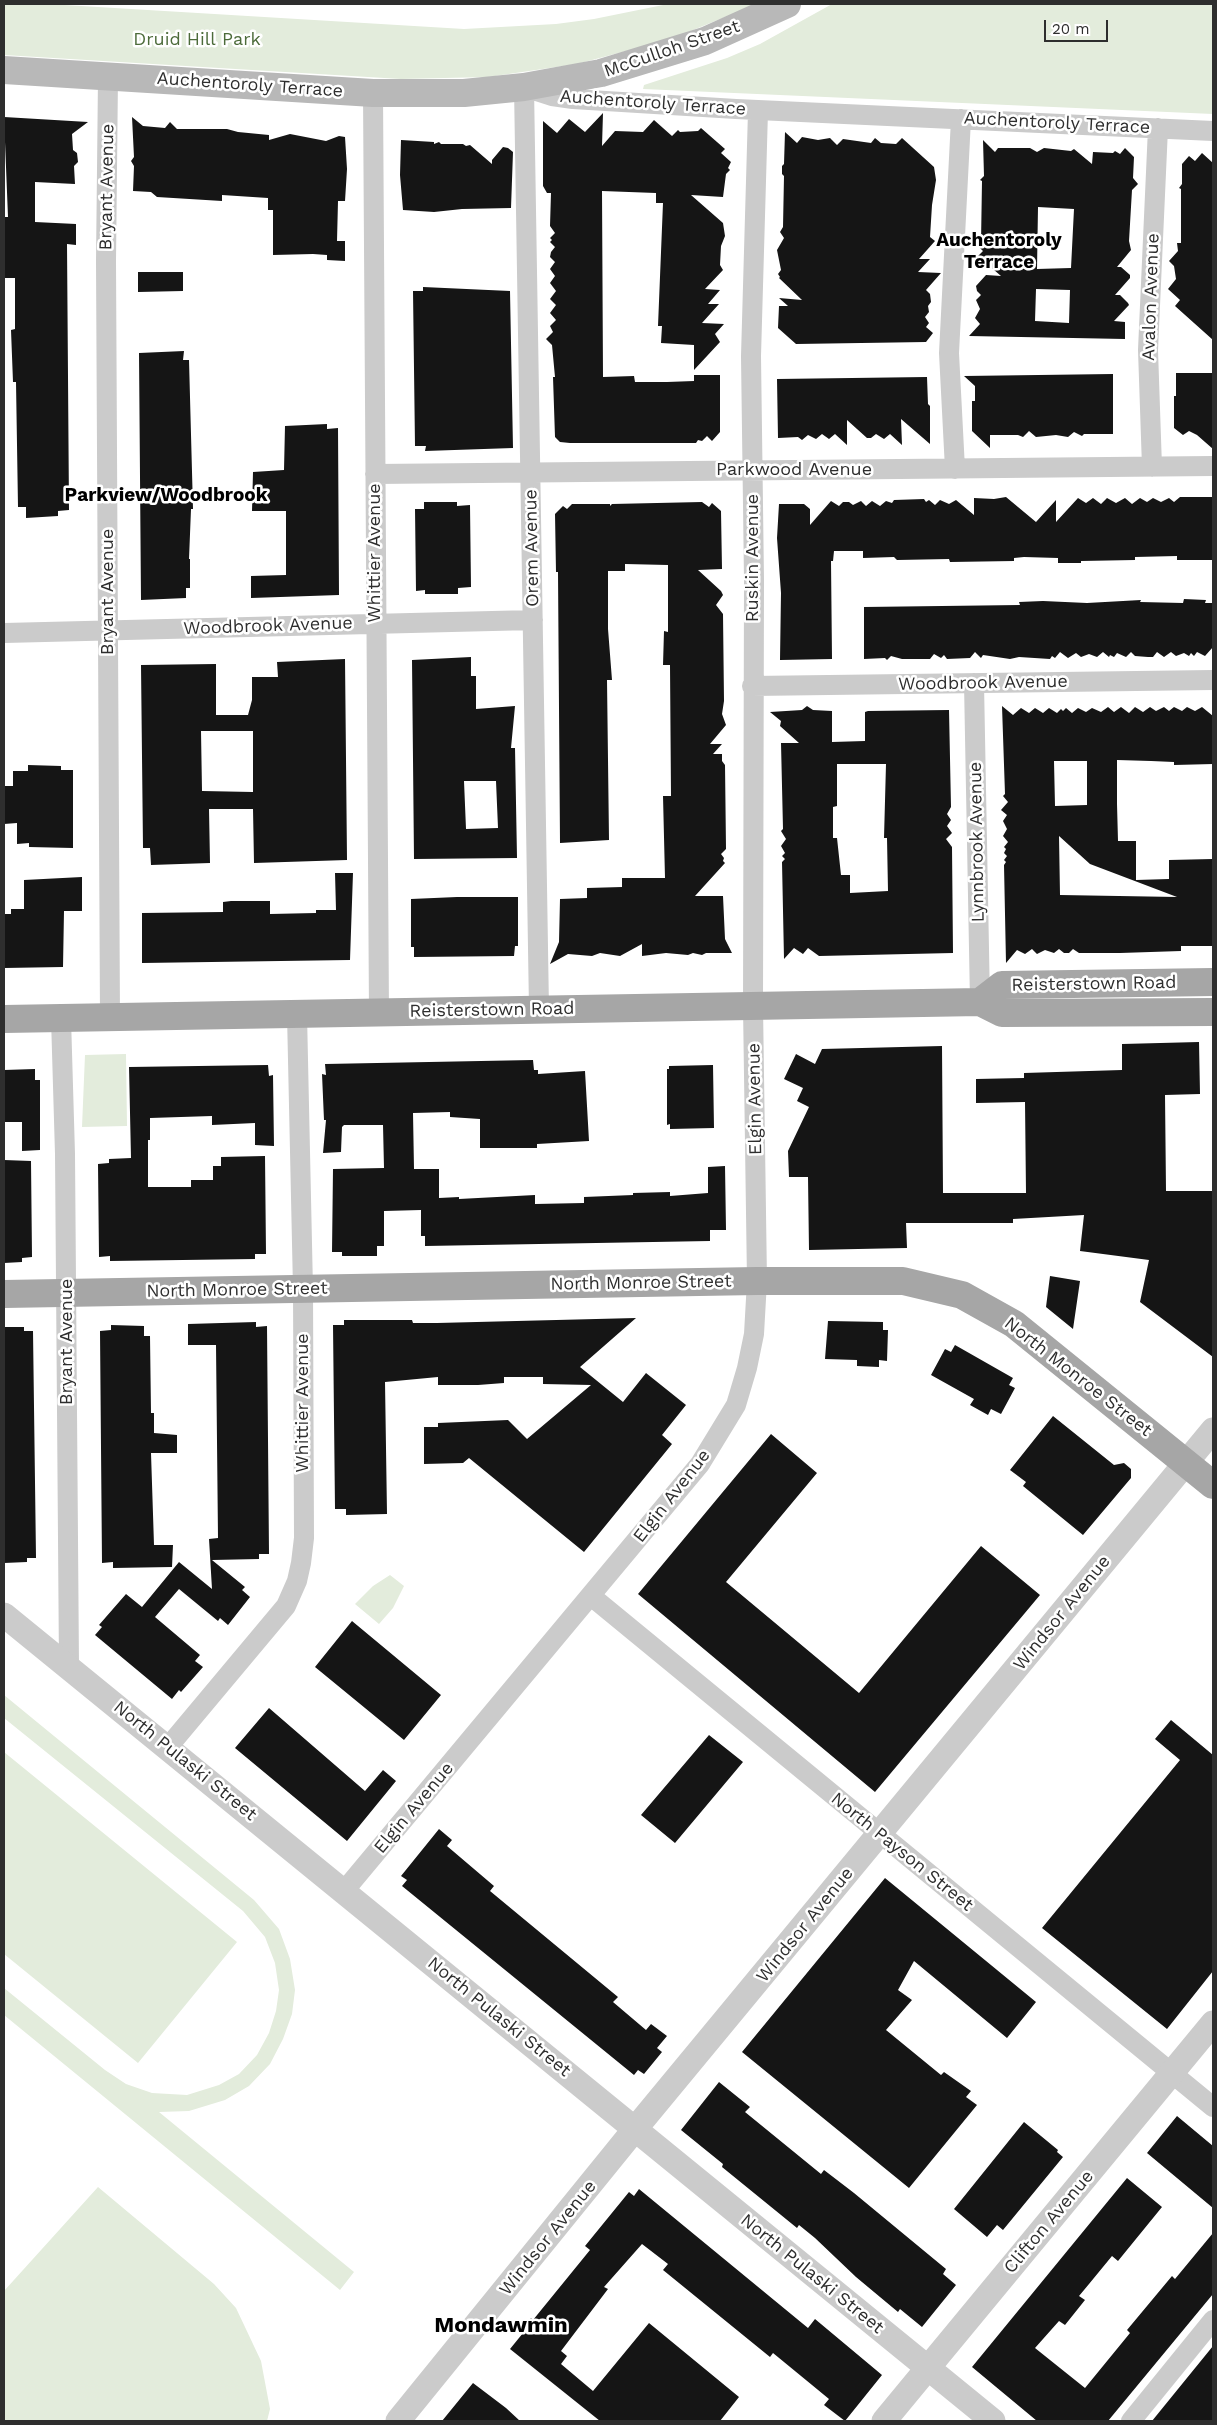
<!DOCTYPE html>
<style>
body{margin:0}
#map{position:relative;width:1217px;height:2425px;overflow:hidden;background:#fff;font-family:"Work Sans",sans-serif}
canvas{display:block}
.frame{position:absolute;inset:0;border:5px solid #2e2e2e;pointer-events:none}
.scale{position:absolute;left:1044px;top:20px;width:64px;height:22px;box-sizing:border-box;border:2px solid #2e2e2e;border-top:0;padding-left:6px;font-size:15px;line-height:18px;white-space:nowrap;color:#2e2e2e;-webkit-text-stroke:4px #fff;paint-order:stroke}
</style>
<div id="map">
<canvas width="1217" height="2425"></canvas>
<div class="frame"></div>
<div class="scale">20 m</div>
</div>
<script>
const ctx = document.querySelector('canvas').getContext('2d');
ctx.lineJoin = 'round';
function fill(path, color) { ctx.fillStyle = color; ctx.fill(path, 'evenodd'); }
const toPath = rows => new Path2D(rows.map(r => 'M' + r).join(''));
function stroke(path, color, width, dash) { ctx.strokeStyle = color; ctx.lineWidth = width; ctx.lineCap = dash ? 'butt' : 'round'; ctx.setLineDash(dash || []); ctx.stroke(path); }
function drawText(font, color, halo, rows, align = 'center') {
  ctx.font = font + ' "Work Sans",sans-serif'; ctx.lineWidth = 5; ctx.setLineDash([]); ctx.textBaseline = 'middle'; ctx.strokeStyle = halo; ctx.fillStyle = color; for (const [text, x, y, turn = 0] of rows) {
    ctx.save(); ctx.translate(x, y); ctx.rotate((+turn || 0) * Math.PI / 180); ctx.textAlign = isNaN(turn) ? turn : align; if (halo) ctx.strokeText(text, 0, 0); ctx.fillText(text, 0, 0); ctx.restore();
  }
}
const green = toPath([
 [4,4,48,4,464,29,556,24,594,19,668,4,757,4,671,39,577,64,488,77,401,79,4,55],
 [832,4,1213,4,1213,114,643,89,644,85,727,58,760,44],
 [126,1054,127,1126,82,1127,85,1055],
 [390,1575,404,1586,393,1608,379,1624,355,1604,373,1586],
 [4,1695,254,1900,279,1929,290,1959,295,1990,292,2014,283,2039,270,2064,249,2086,225,2100,189,2111,159,2112,354,2272,340,2290,4,2015,4,1988,105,2070,126,2084,152,2093,187,2095,219,2085,239,2074,257,2055,269,2033,276,2011,279,1990,275,1963,265,1937,243,1911,4,1718],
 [4,1752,237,1942,138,2063,4,1954],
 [98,2187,214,2284,236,2308,261,2361,270,2409,267,2421,4,2421,4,2291]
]);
const building = toPath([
 [603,113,602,146,615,131,643,132,654,120,672,136,678,130,680,132,698,131,701,128,725,149,721,153,731,162,728,168,730,170,726,174,723,197,691,195,723,223,725,236,721,246,720,265,723,270,705,289,720,290,708,304,719,304,702,323,724,324,715,334,720,342,694,370,694,345,661,343,662,326,658,326,663,203,656,203,656,193,602,191,603,377,634,376,635,382,667,382,694,381,694,375,720,375,720,432,712,441,707,436,702,441,698,440,696,443,570,443,560,442,555,437,553,377,555,377,552,345,546,339,553,332,550,326,556,320,550,313,556,305,550,299,556,291,550,283,555,276,550,269,555,262,550,257,551,252,555,247,550,242,552,240,550,238,555,233,550,226,551,193,547,193,543,186,543,121,557,133,569,119,585,132],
 [4,117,88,122,72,134,73,150,77,153,78,162,74,166,75,184,35,182,35,222,76,224,76,245,67,244,69,510,58,511,58,516,26,518,26,507,18,507,16,382,13,382,11,330,15,329,15,278,4,278,4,217,8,217],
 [132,117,143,126,165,128,170,122,177,129,227,129,238,132,269,135,269,140,290,134,326,141,339,136,345,137,347,169,345,201,338,201,337,241,345,241,345,261,327,260,327,255,313,254,273,255,273,210,268,210,268,198,222,195,222,201,157,197,151,192,133,191,134,166,131,161,134,157],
 [785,132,797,143,802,137,818,140,830,138,837,145,843,139,871,143,875,138,881,143,896,144,902,138,934,167,936,180,932,205,930,237,935,241,919,259,930,259,918,272,941,273,926,290,930,294,931,302,928,306,929,312,925,317,929,323,926,327,933,333,926,342,796,344,778,328,779,306,788,306,779,298,802,300,779,278,780,277,778,274,781,270,777,250,784,238,780,232,783,227,784,176,782,174,782,166,784,164],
 [401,140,434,142,434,144,439,142,441,144,463,144,466,146,470,145,492,164,492,160,503,147,508,148,513,152,511,208,462,209,434,212,403,210,400,175],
 [983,140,995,152,998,148,1030,148,1037,152,1044,148,1071,151,1074,149,1092,164,1093,152,1113,153,1115,151,1120,154,1125,148,1134,157,1133,178,1138,184,1132,190,1129,241,1131,250,1117,267,1121,267,1130,275,1130,278,1115,295,1120,295,1128,303,1129,305,1114,321,1125,322,1125,339,969,336,980,324,975,318,980,309,976,300,981,295,977,291,976,286,986,275,1001,276,978,256,983,251,978,246,981,243,982,181,980,180,984,176],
 [1038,207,1074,209,1071,268,1037,269],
 [1036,289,1070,290,1069,323,1035,321],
 [1202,153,1213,163,1213,340,1175,306,1180,300,1168,289,1176,279,1174,266,1169,261,1178,251,1177,243,1181,243,1181,189,1179,188,1182,184,1182,164,1189,156,1195,161],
 [138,272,183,272,183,291,138,292],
 [423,287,510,291,513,448,425,451,426,446,415,446,413,291,423,291],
 [184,351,183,360,189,360,193,509,191,509,189,559,190,559,190,588,186,588,186,598,141,600,139,353],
 [1176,373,1213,373,1213,449,1197,435,1189,431,1183,435,1174,428,1174,396,1176,396],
 [1113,374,1113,434,1084,434,1082,436,1074,432,1068,437,1056,435,1036,437,1029,431,1023,437,1018,435,990,435,990,448,972,431,972,401,975,401,975,386,964,376],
 [927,377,928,404,930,406,930,444,901,419,902,445,890,434,884,439,876,434,871,438,867,438,847,420,847,445,835,434,829,439,822,434,816,439,808,435,802,440,798,437,778,438,777,379],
 [327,424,327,429,338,428,339,595,251,598,251,576,286,575,286,511,252,511,253,472,284,470,285,426],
 [1006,497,1036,522,1056,500,1056,522,1078,498,1086,503,1093,498,1101,504,1107,498,1116,503,1125,498,1132,504,1140,498,1147,502,1153,498,1161,502,1169,498,1174,502,1180,497,1213,497,1213,560,1177,560,1177,556,1135,557,1135,560,1081,561,1081,563,1058,563,1058,558,1024,557,1014,558,1014,561,950,562,949,559,897,560,894,557,863,558,863,551,834,551,833,561,831,561,832,659,780,660,781,593,777,538,779,504,804,504,810,509,810,525,831,501,839,506,843,502,849,502,853,505,861,501,866,506,872,501,880,506,886,501,892,503,894,500,924,499,926,502,929,500,935,505,940,500,949,504,956,500,974,515,974,498,994,499],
 [424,502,457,502,457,506,470,505,471,587,458,588,458,594,425,594,425,590,416,591,415,509,424,509],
 [702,502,709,507,712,503,721,511,722,569,698,570,721,591,723,595,716,605,723,614,724,701,722,714,726,725,710,744,722,744,713,754,722,754,722,761,725,765,726,849,721,854,724,858,723,861,725,863,695,896,723,896,725,939,732,953,706,953,702,955,693,953,688,955,666,953,642,956,642,944,620,956,600,953,592,956,568,954,550,964,559,942,560,899,587,898,587,888,622,887,622,878,665,878,663,796,671,796,670,665,663,665,664,631,668,632,668,565,625,564,625,571,608,571,608,629,612,680,607,680,609,840,560,843,558,572,556,572,555,514,563,506,567,509,572,504,610,504,610,506,612,504],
 [1184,599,1206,600,1205,603,1213,603,1213,647,1205,656,1197,652,1194,656,1191,653,1189,656,1184,653,1176,656,1171,652,1164,657,1157,652,1153,657,1148,657,1135,656,1131,652,1126,657,1117,653,1114,657,1110,655,1109,657,1103,652,1097,657,1089,654,1081,657,1076,653,1068,658,1060,652,1055,658,1052,656,1050,659,1019,657,1010,659,983,655,981,658,975,652,970,658,947,659,944,655,941,658,934,654,930,659,902,659,891,656,887,660,885,658,864,659,864,607,1020,605,1019,602,1043,601,1087,603,1141,600,1140,602,1183,603],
 [471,657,471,676,476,676,476,709,515,706,511,748,515,748,517,858,414,859,412,660],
 [464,781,496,781,498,828,466,829],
 [345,659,347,860,254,863,253,809,209,809,210,863,151,865,150,848,143,848,141,665,216,664,216,715,248,715,252,700,252,677,278,677,277,662],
 [201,731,253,731,253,792,202,791],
 [807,706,813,710,832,711,832,742,865,741,865,712,868,711,949,710,951,807,947,814,951,820,947,826,952,833,946,839,952,847,953,953,819,956,808,948,803,954,794,948,784,959,782,862,785,859,782,856,785,853,781,846,786,839,781,831,783,829,781,743,799,743,780,726,781,721,770,712,802,710],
 [837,764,886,764,884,838,887,838,888,891,850,893,850,875,841,875,837,838,833,838,833,807,837,806],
 [1002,706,1013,715,1021,708,1029,713,1035,708,1043,713,1049,708,1057,713,1061,709,1063,711,1066,708,1072,713,1078,708,1086,712,1092,708,1101,712,1108,707,1114,712,1121,707,1129,713,1135,707,1143,712,1150,707,1156,711,1164,707,1169,711,1174,707,1182,711,1187,707,1195,711,1202,707,1213,716,1213,764,1174,765,1174,762,1151,761,1117,760,1117,804,1118,841,1136,841,1136,880,1169,879,1169,860,1213,859,1213,946,1181,946,1181,951,1120,953,1079,953,1073,949,1069,953,1064,953,1059,949,1054,953,1045,950,1037,954,1032,949,1025,954,1017,950,1006,963,1004,865,1006,862,1004,860,1007,856,1004,853,1006,849,1004,847,1008,842,1003,836,1007,829,1003,821,1007,815,1001,810,1008,802,1003,796,1005,794],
 [1054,761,1087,761,1087,805,1055,806],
 [1059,836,1090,864,1177,897,1060,895],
 [28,765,61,766,61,770,73,770,73,848,29,847,29,843,17,844,17,823,4,824,4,786,13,786,13,771,28,771],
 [335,873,353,873,350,960,142,963,142,913,223,912,223,902,231,901,270,901,270,914,316,913,316,910,336,910],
 [82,877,82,911,64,911,63,967,4,968,4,914,11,914,11,909,24,909,24,880],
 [457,897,518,897,518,946,515,946,514,956,414,957,414,947,411,947,411,899],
 [1199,1042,1200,1094,1165,1095,1166,1191,1213,1191,1213,1357,1140,1302,1149,1260,1080,1251,1084,1215,1013,1219,1013,1223,906,1223,907,1248,809,1250,808,1177,789,1177,788,1151,809,1107,797,1101,803,1088,784,1079,796,1054,815,1064,822,1049,942,1046,943,1193,1026,1193,1025,1102,976,1103,976,1079,1024,1078,1024,1073,1122,1070,1122,1044],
 [533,1060,534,1070,538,1070,538,1074,585,1071,589,1141,537,1144,537,1148,480,1148,480,1119,450,1117,450,1112,413,1113,414,1169,439,1169,439,1198,459,1197,459,1199,535,1195,535,1204,584,1203,584,1197,633,1195,633,1193,670,1192,670,1196,708,1193,708,1167,725,1166,726,1230,710,1230,710,1241,425,1246,425,1236,421,1236,421,1210,384,1211,384,1246,377,1246,377,1256,342,1256,342,1252,332,1252,333,1169,384,1168,383,1125,344,1125,342,1127,341,1152,323,1153,326,1120,324,1120,322,1074,326,1075,325,1064],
 [268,1065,269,1076,273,1075,274,1146,255,1145,255,1123,212,1125,212,1116,150,1118,150,1140,148,1140,148,1187,191,1187,191,1180,213,1180,213,1166,221,1166,221,1157,265,1156,266,1254,255,1254,255,1259,110,1261,110,1256,99,1257,98,1164,109,1163,109,1159,131,1158,129,1067],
 [713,1065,714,1128,670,1129,670,1124,667,1125,667,1069,669,1069,669,1066],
 [35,1069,35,1080,40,1080,40,1150,22,1151,22,1122,4,1122,4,1070],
 [4,1160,31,1161,32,1257,22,1258,22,1262,4,1263],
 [1050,1276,1080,1281,1073,1329,1046,1307],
 [636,1318,580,1367,623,1402,646,1373,686,1405,662,1435,672,1444,584,1552,469,1458,463,1463,424,1464,424,1427,438,1427,438,1423,508,1420,527,1439,591,1385,543,1384,543,1377,504,1377,504,1383,478,1385,438,1385,438,1377,385,1382,387,1514,346,1515,346,1509,335,1509,333,1325,344,1325,344,1320,412,1320,413,1323,437,1323],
 [828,1321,883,1322,883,1330,888,1330,887,1361,879,1360,879,1367,857,1366,857,1360,825,1359],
 [256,1322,256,1327,267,1326,269,1554,259,1554,259,1559,212,1560,245,1587,242,1590,250,1597,228,1625,220,1618,218,1621,179,1589,155,1617,200,1655,195,1661,203,1667,181,1692,179,1690,172,1699,95,1635,102,1627,99,1625,126,1594,142,1607,179,1562,212,1589,209,1539,218,1538,216,1345,188,1345,188,1324],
 [111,1325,144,1326,144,1336,150,1336,151,1413,154,1413,154,1433,177,1435,177,1453,151,1453,154,1545,173,1545,172,1567,113,1568,113,1562,102,1563,100,1331,111,1330],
 [4,1327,24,1327,24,1331,33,1331,36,1558,27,1558,27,1562,4,1563],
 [955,1345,1013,1378,1009,1385,1015,1388,1001,1414,991,1409,988,1415,970,1405,974,1399,931,1375,945,1349,951,1352],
 [1053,1416,1114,1465,1124,1463,1131,1469,1131,1478,1083,1535,1023,1486,1026,1482,1010,1470],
 [771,1434,817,1473,726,1582,859,1693,981,1546,1040,1595,875,1792,638,1594],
 [352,1621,441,1695,404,1740,315,1667],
 [269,1708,365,1791,383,1770,396,1781,347,1841,235,1748],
 [1171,1720,1213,1755,1213,1971,1167,2029,1042,1928,1180,1760,1155,1739],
 [709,1735,743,1762,675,1843,641,1815],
 [439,1829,452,1840,447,1846,494,1886,490,1891,618,1997,613,2002,646,2030,651,2024,667,2036,657,2048,662,2052,644,2074,638,2070,634,2075,402,1886,407,1880,401,1876],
 [885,1878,1036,2002,1007,2038,914,1961,898,1990,912,2000,886,2030,941,2075,944,2072,971,2091,966,2097,977,2105,909,2188,742,2052],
 [719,2082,750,2107,745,2112,821,2174,824,2170,854,2193,946,2269,943,2274,956,2285,922,2327,900,2309,898,2312,856,2277,815,2238,799,2225,797,2228,722,2167,723,2164,681,2130],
 [1177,2116,1213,2146,1213,2208,1147,2153],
 [1024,2122,1058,2150,1057,2152,1063,2157,1003,2230,997,2225,987,2237,954,2209],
 [1127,2178,1162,2207,1118,2261,1112,2256,1089,2284,1079,2296,1085,2300,1065,2325,1059,2321,1035,2348,1085,2388,1130,2333,1127,2330,1172,2276,1175,2279,1213,2233,1213,2294,1108,2421,1037,2421,972,2367],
 [639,2189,808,2328,815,2319,882,2375,845,2421,824,2405,829,2399,812,2385,773,2353,770,2357,663,2270,668,2264,642,2244,604,2287,608,2289,561,2351,567,2356,561,2364,593,2391,649,2323,739,2397,720,2421,600,2421,510,2349,523,2333,521,2330,531,2318,533,2320,590,2250,585,2246,629,2192,634,2196],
 [1213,2346,1213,2421,1152,2421,1178,2389],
 [473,2383,506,2408,520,2421,442,2421]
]);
const minor = toPath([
 [108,77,106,261,110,1017],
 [373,93,379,1012],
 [1152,467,1148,350,1158,128],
 [955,469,949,353,961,119],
 [375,474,1213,466],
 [4,633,533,620],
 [974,683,980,1002],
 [752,686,1213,680],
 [539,1009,524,87,552,96,573,99,736,109,1213,131],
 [61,1018,65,1154,69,1666],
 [591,1596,1213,2107],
 [168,1747,286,1606,297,1581,301,1563,304,1538,303,1289,297,1014],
 [344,1891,700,1464,736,1405,747,1368,754,1334,757,1281,753,1006,754,580,751,356,758,111],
 [1131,2421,1213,2320]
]);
const tertiary = toPath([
 [4,1615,993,2421],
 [398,2421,635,2129,1213,1430],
 [884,2421,1213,2023]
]);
const secondary = toPath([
 [4,70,373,93,464,93,524,87,601,73,705,41,787,4]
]);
const primary = toPath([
 [980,1002,1002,985,1213,982],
 [4,1019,980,1002,1002,1013,1213,1012],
 [4,1294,757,1281,903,1281,962,1295,1014,1324,1213,1485]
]);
const parkNames = [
 ["Druid Hill Park",197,40]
];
const streetNames = [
 ["McCulloh Street",672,49,-19],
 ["Auchentoroly Terrace",250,85,4],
 ["Auchentoroly Terrace",653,103,4],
 ["Auchentoroly Terrace",1057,123,3],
 ["Bryant Avenue",107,187,-89],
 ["Avalon Avenue",1151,297,-88],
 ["Parkwood Avenue",794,470],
 ["Orem Avenue",532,548,-91],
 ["Whittier Avenue",375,553,-90],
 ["Ruskin Avenue",753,558,-90],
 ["Bryant Avenue",108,592,-90],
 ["Woodbrook Avenue",268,626,-2],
 ["Woodbrook Avenue",983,683,-1],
 ["Lynnbrook Avenue",977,842,-91],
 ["Reisterstown Road",1094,984,-1],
 ["Reisterstown Road",492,1010,-1],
 ["Elgin Avenue",755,1099,-91],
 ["North Monroe Street",641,1283,-1],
 ["North Monroe Street",237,1290,-1],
 ["Bryant Avenue",67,1342,-90],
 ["North Monroe Street",1078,1377,38],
 ["Whittier Avenue",303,1403,-90],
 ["Elgin Avenue",672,1496,-52],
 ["Windsor Avenue",1062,1613,-51],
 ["North Pulaski Street",185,1761,39],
 ["Elgin Avenue",414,1808,-50],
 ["North Payson Street",902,1852,39],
 ["Windsor Avenue",805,1925,-51],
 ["North Pulaski Street",499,2017,39],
 ["Clifton Avenue",1049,2222,-50],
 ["Windsor Avenue",548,2238,-51],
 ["North Pulaski Street",812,2274,39]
];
const neighbourhoodNames = [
 ["Auchentoroly",999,240],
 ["Terrace",999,262],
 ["Parkview/Woodbrook",166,495]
];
const districtNames = [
 ["Mondawmin",501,2326]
];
fill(green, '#e3ecdc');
fill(building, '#151515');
stroke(minor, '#cbcbcb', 20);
stroke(tertiary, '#cbcbcb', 25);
stroke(secondary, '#b8b8b8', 28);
stroke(primary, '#a6a6a6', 28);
drawText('18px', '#4c6b3a', '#fff', parkNames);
drawText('18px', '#2e2e2e', '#fff', streetNames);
drawText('bold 19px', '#000', '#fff', neighbourhoodNames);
drawText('bold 22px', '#000', '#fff', districtNames);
</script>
